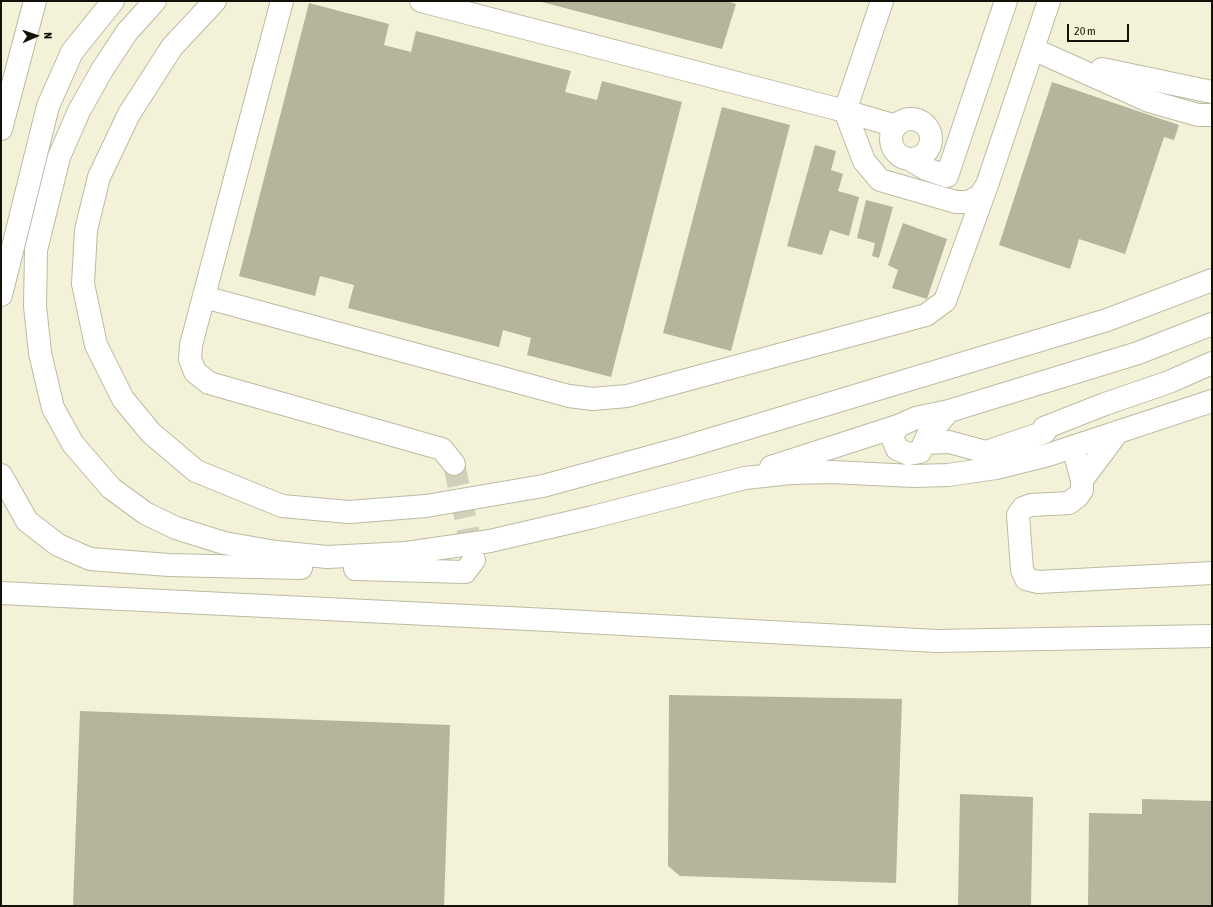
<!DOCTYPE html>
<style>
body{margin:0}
#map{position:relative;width:1213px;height:907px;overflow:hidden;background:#f3f2d9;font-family:"Asap Condensed",sans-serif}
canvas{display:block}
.frame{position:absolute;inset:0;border:2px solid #121108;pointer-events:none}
.north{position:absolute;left:16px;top:16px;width:40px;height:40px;-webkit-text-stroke:3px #f3f2d9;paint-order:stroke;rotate:88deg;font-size:11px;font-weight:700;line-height:16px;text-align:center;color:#121108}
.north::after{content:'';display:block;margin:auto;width:14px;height:18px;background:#121108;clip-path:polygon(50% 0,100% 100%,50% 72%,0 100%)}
.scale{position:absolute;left:1067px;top:24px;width:62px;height:18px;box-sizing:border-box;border:2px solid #121108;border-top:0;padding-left:5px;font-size:12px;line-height:14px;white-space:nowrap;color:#121108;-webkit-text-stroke:3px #f3f2d9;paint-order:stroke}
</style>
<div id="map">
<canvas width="1213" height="907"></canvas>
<div class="frame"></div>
<div class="north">N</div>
<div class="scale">20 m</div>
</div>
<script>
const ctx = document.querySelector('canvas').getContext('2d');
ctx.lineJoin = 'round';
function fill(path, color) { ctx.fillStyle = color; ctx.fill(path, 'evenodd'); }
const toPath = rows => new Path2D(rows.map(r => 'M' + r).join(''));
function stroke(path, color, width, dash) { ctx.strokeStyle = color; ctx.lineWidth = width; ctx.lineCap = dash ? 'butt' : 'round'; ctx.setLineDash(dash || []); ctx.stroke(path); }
const building = toPath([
 [538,1,726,1,736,4,722,49],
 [309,3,389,24,384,45,411,52,416,31,571,71,565,92,597,100,602,81,682,102,611,377,527,355,531,338,503,330,499,347,348,308,354,285,320,276,315,296,239,276],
 [1052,82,1179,125,1174,140,1164,137,1125,254,1079,239,1070,269,999,245],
 [722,107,790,125,731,351,663,333],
 [815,145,836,151,831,170,843,174,838,191,859,197,849,236,830,230,822,255,787,246],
 [866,200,893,207,879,258,872,256,875,243,857,238],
 [903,223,947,239,927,299,892,288,898,270,888,265],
 [669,695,902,699,896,883,680,876,668,866],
 [80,711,450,725,444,906,73,906],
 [960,794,1033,797,1031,906,958,906],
 [1142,799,1212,801,1212,906,1088,906,1089,813,1142,814]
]);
const minorTunnel = toPath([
 [454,464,474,560]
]);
const minor = toPath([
 [155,1,127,32,102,70,79,111,59,157,36,250,35,306,40,353,53,408,73,444,111,488,145,513,176,528,224,543,276,552,327,557,406,553,490,541,593,517,745,478,791,473,832,472,913,476,948,475,996,468,1048,455,1212,401],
 [215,1,172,47,129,114,99,177,86,230,83,284,96,345,123,399,151,433,196,471,282,506,349,512,426,506,543,486,682,448,1107,320,1212,280],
 [282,1,191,345,190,359,195,372,209,383,442,449,454,464],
 [421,1,845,111,864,161,880,180,956,202,968,202,980,196,987,185,1049,1],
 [882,1,845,111,896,126],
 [1033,49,1149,101,1198,115,1212,115],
 [1102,69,1212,92],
 '891 139a20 20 0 1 1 40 0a20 20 0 1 1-40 0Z',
 [1,129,35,1],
 [909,159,926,169,947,176,1006,1],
 [1,295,48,106,72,52,113,1],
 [204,297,569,396,593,399,627,396,926,315,945,301,987,185],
 [949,411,928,435,920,452,909,454,897,449,892,437,898,426,916,418,949,411,1138,353,1212,324],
 [925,443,949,442,986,452,1045,432,1044,428,1105,404,1169,382,1212,363],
 [1073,447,1082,480,1082,490,1078,496,1069,503,1031,505,1023,508,1018,515,1022,570,1026,579,1038,582,1212,573],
 [771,467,898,426],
 [1,475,27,521,58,545,90,559,169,565,301,568],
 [1082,480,1118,432],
 [355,569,465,572,474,560],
 [1,593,549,620,936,641,1212,636]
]);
fill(building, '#b5b49c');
stroke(minorTunnel, '#d1d0ba', 22, [22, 11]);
stroke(minor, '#bcbba2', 24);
stroke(minor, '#fff', 22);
</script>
